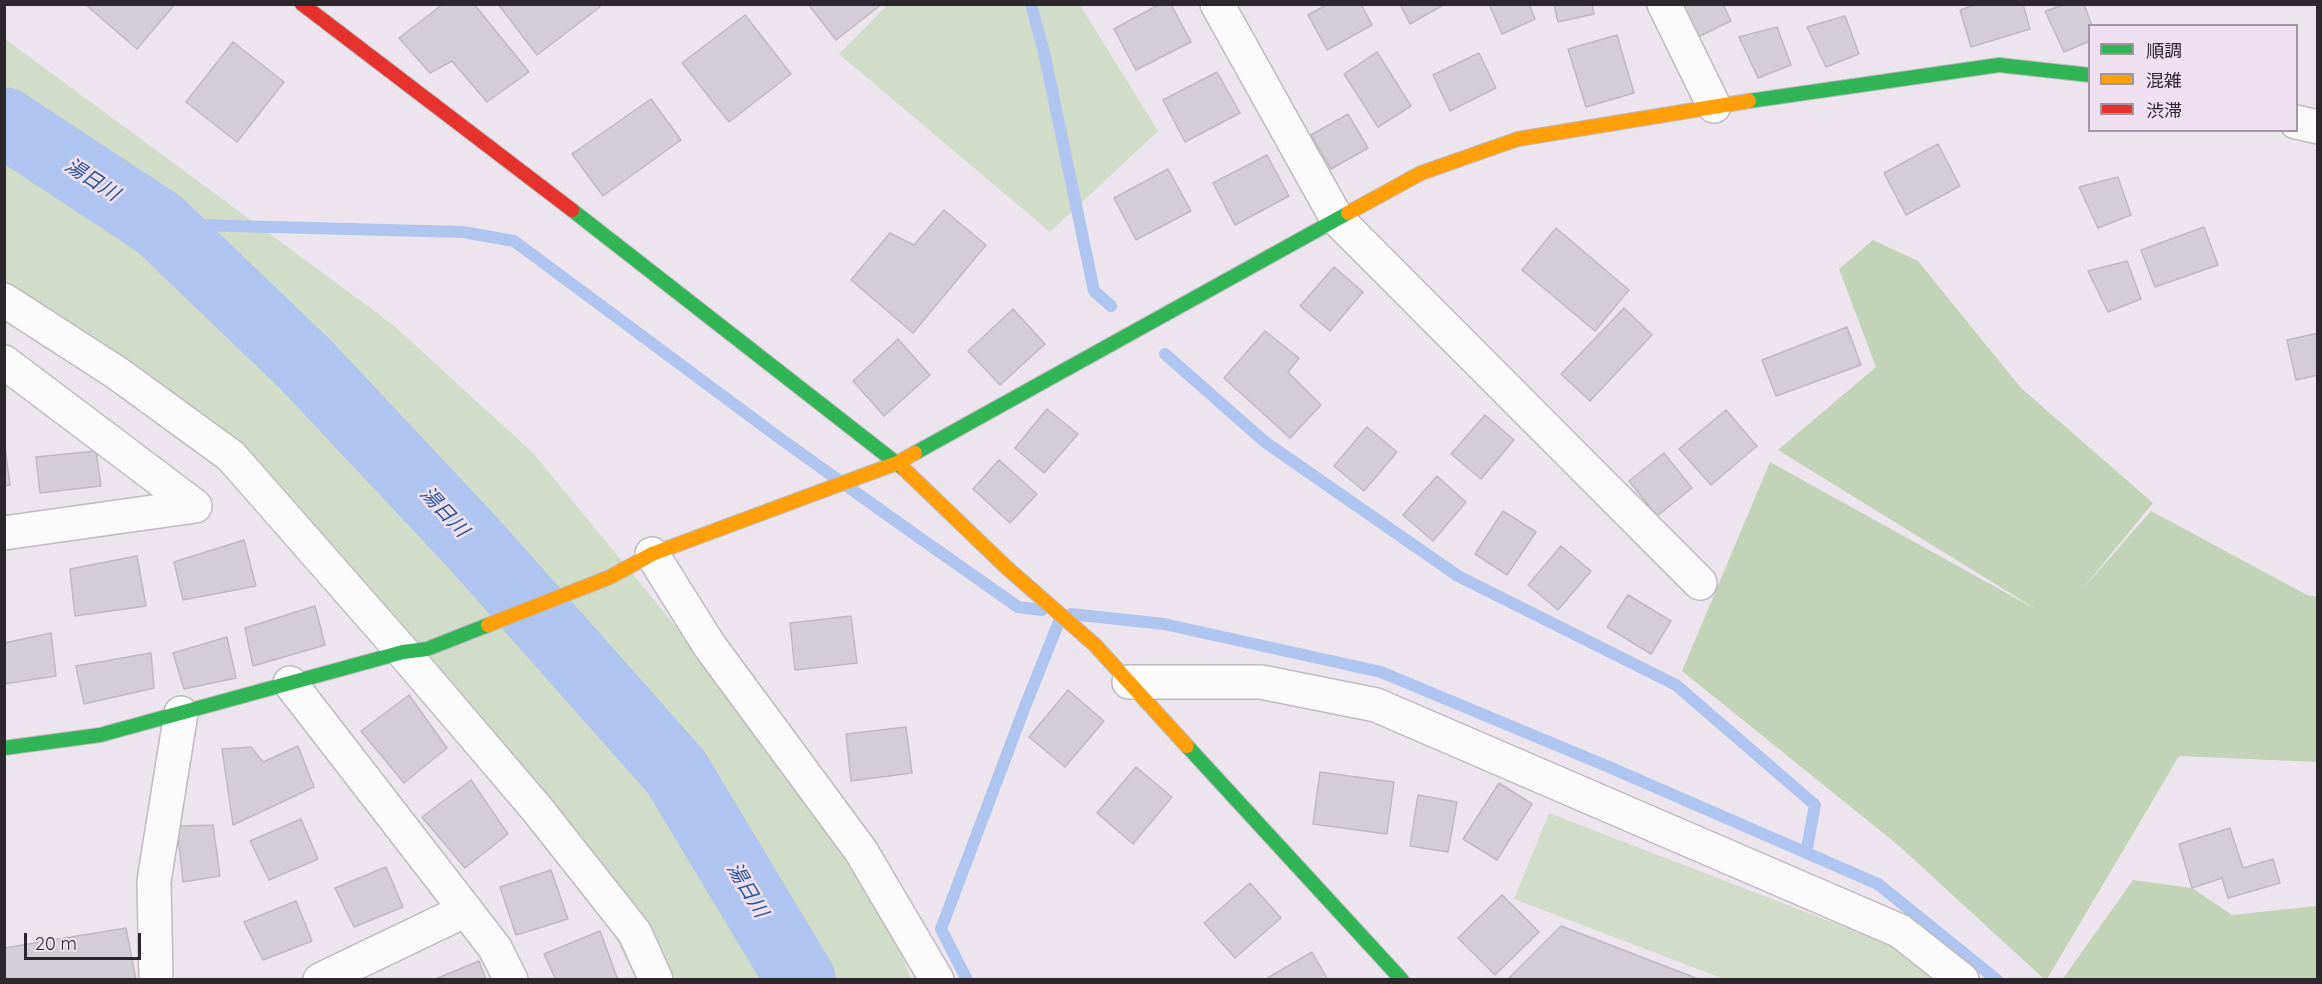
<!DOCTYPE html>
<meta charset="utf-8">
<style>
body{margin:0}
#map{position:relative;width:2322px;height:984px;overflow:hidden;background:#ece5ee;font-family:Quicksand,"Noto Sans JP",sans-serif}
canvas{display:block}
.frame{position:absolute;inset:0;border:6px solid #2c272d;pointer-events:none}
.legend{position:absolute;left:2088px;top:24px;width:210px;height:108px;box-sizing:border-box;background:#efe1f2;border:2px solid #a197a3;margin:0;padding:8px 10px;list-style:none;font-size:18px;color:#2c272d}
.legend li{display:flex;align-items:center;gap:12px;height:30px}
.legend b{width:30px;border:2px solid #a197a3}
.scale{position:absolute;left:24px;top:933px;width:117px;height:27px;box-sizing:border-box;border:3px solid #2c272d;border-top:0;padding-left:8px;font-size:18px;line-height:21px;white-space:nowrap;color:#2c272d;-webkit-text-stroke:4px #efe1f2;paint-order:stroke}
</style>
<div id="map">
<canvas width="2322" height="984"></canvas>
<div class="frame"></div>
<ul class="legend">
<li><b style="height:8px;background:#30b455"></b>順調</li>
<li><b style="height:8px;background:#ff9f0a"></b>混雑</li>
<li><b style="height:8px;background:#e5322d"></b>渋滞</li>
</ul>
<div class="scale">20 m</div>
</div>
<script>
const ctx = document.querySelector('canvas').getContext('2d');
ctx.lineJoin = 'round';
function fill(path, color) { ctx.fillStyle = color; ctx.fill(path, 'evenodd'); }
const toPath = rows => new Path2D(rows.map(r => 'M' + r).join(''));
function stroke(path, color, width, dash) { ctx.strokeStyle = color; ctx.lineWidth = width; ctx.lineCap = dash ? 'butt' : 'round'; ctx.setLineDash(dash || []); ctx.stroke(path); }
function drawText(font, color, halo, rows, align = 'center') {
  ctx.font = font + ' Quicksand,"Noto Sans JP",sans-serif'; ctx.lineWidth = 5; ctx.setLineDash([]); ctx.textBaseline = 'middle'; ctx.strokeStyle = halo; ctx.fillStyle = color; for (const [text, x, y, turn = 0] of rows) {
    ctx.save(); ctx.translate(x, y); ctx.rotate((+turn || 0) * Math.PI / 180); ctx.textAlign = isNaN(turn) ? turn : align; if (halo) ctx.strokeText(text, 0, 0); ctx.fillText(text, 0, 0); ctx.restore();
  }
}
const green = toPath([
 [888,4,1080,5,1158,131,1050,232,839,54],
 [5,39,392,324,532,452,861,851,911,979,636,979,559,825,193,429,5,292],
 [1549,813,1904,950,1938,979,1724,979,1514,899]
]);
const forest = toPath([
 [1873,240,1918,261,2021,388,2153,503,2079,593,2151,511,2307,595,2317,597,2317,762,2179,756,2047,979,2044,979,1898,845,1682,671,1770,462,2039,611,1778,450,1876,367,1839,269],
 [2133,880,2192,888,2232,915,2316,906,2317,909,2317,979,2062,980]
]);
const stream = toPath([
 [1031,4,1044,52,1094,291,1111,306],
 [159,224,463,232,514,241,785,442,917,536,1018,607,1042,610],
 [1165,354,1265,442,1458,576,1676,685,1815,805,1806,853],
 [1071,614,1164,624,1381,672,1609,767,1878,884,1997,980],
 [967,980,941,929,1024,709,1060,619]
]);
const river = toPath([
 [4,122,159,224,306,365,474,544,676,772,801,980]
]);
const building = toPath([
 [85,4,175,4,137,49,85,4],
 [443,4,474,4,529,72,487,102,452,61,430,73,399,38,443,4],
 [498,4,597,4,600,7,537,55,498,4],
 [808,4,882,4,836,40,808,4],
 [1160,4,1171,4,1191,42,1136,70,1114,29,1160,4],
 [1328,4,1361,4,1372,25,1327,50,1308,15,1328,4],
 [1400,4,1445,4,1410,24,1400,4],
 [1489,4,1529,4,1535,19,1502,34,1489,4],
 [1554,4,1592,4,1594,14,1558,22,1554,4],
 [1680,4,1723,4,1731,21,1696,38,1680,4],
 [1978,4,2023,4,2030,29,1971,47,1960,10,1978,4],
 [2068,4,2084,4,2092,26,2090,26,2090,41,2064,52,2045,11,2068,4],
 [745,15,791,74,729,122,682,63,745,15],
 [1845,16,1859,54,1826,67,1807,27,1845,16],
 [1777,27,1791,65,1758,78,1739,37,1777,27],
 [1617,35,1634,93,1586,107,1568,49,1617,35],
 [233,42,284,82,237,142,186,102,233,42],
 [1377,52,1411,106,1378,127,1344,74,1377,52],
 [1479,53,1496,88,1450,111,1433,75,1479,53],
 [1217,72,1240,113,1185,142,1163,100,1217,72],
 [651,99,681,140,603,196,572,154,651,99],
 [1348,114,1368,148,1331,169,1311,135,1348,114],
 [1938,144,1960,186,1906,215,1884,173,1938,144],
 [1267,155,1289,196,1235,225,1213,183,1267,155],
 [1168,169,1191,211,1136,240,1114,198,1168,169],
 [2118,177,2131,215,2098,228,2079,187,2118,177],
 [944,210,986,245,913,333,851,280,890,233,914,245,944,210],
 [2204,227,2218,265,2155,287,2141,250,2204,227],
 [1556,228,1629,290,1595,331,1522,270,1556,228],
 [2127,261,2141,299,2108,312,2088,271,2127,261],
 [1334,267,1363,292,1330,331,1300,306,1334,267],
 [1624,308,1652,335,1590,401,1561,374,1624,308],
 [1013,309,1045,344,1000,385,968,351,1013,309],
 [1847,327,1861,365,1776,396,1762,360,1847,327],
 [1265,331,1299,358,1288,372,1321,405,1290,438,1224,378,1265,331],
 [2318,333,2318,375,2296,380,2287,340,2318,333],
 [898,339,930,375,884,416,853,381,898,339],
 [1047,409,1078,434,1044,473,1015,448,1047,409],
 [1726,410,1757,446,1711,485,1679,449,1726,410],
 [1485,415,1514,440,1481,479,1451,454,1485,415],
 [1367,427,1397,452,1364,491,1334,466,1367,427],
 [5,447,10,485,4,486,4,447,5,447],
 [96,451,101,486,40,493,36,457,96,451],
 [1664,453,1692,488,1657,516,1629,481,1664,453],
 [999,460,1037,494,1010,523,973,489,999,460],
 [1437,476,1466,502,1433,541,1403,515,1437,476],
 [1503,511,1536,532,1507,575,1475,554,1503,511],
 [244,540,256,586,183,600,174,562,244,540],
 [1561,546,1591,571,1558,610,1528,585,1561,546],
 [137,556,146,606,75,616,70,569,137,556],
 [1628,595,1671,621,1651,654,1607,627,1628,595],
 [315,606,325,645,253,666,245,628,315,606],
 [851,616,857,663,795,670,790,623,851,616],
 [51,633,56,676,4,684,4,643,51,633],
 [227,637,236,678,184,689,173,653,227,637],
 [151,653,154,688,84,704,76,666,151,653],
 [1068,690,1104,721,1065,767,1029,737,1068,690],
 [409,695,447,748,404,783,361,731,409,695],
 [906,727,912,773,851,781,846,734,906,727],
 [298,746,314,787,233,825,222,749,251,747,263,762,298,746],
 [1136,767,1172,797,1133,844,1097,813,1136,767],
 [1320,772,1394,782,1387,834,1313,824,1320,772],
 [471,780,508,834,465,868,422,817,471,780],
 [1499,783,1532,804,1497,860,1463,839,1499,783],
 [1418,795,1457,802,1448,852,1410,846,1418,795],
 [301,819,318,859,269,880,250,841,301,819],
 [213,825,220,876,183,882,177,826,213,825],
 [2230,828,2243,868,2273,859,2280,883,2228,898,2222,878,2192,888,2179,844,2230,828],
 [386,867,403,907,354,927,335,888,386,867],
 [551,870,568,919,516,935,500,887,551,870],
 [1250,883,1281,918,1235,958,1204,923,1250,883],
 [1502,895,1539,932,1495,975,1458,938,1502,895],
 [296,901,312,941,263,960,244,922,296,901],
 [1561,926,1701,980,1507,980,1561,926],
 [126,928,136,980,4,980,4,948,126,928],
 [600,931,618,980,556,980,544,954,600,931],
 [1312,952,1328,980,1264,980,1312,952],
 [479,961,486,980,433,980,479,961]
]);
const street = toPath([
 [1217,4,1337,219,1700,583],
 [1664,4,1714,106],
 [2296,122,2318,127],
 [4,300,117,373,231,456,403,652,537,809,635,933,656,980],
 [4,362,195,506,4,533],
 [652,554,709,645,861,851,937,980],
 [1129,682,1261,682,1376,705,1900,931,1962,980],
 [290,683,495,948,511,980],
 [156,980,154,881,181,713],
 [320,980,466,910]
]);
const fast = toPath([
 [1749,101,1999,65,2090,75],
 [572,210,904,469],
 [915,453,1348,213],
 [1187,746,1402,980],
 [4,748,100,735,403,652,427,649,488,625]
]);
const slow = toPath([
 [1348,213,1421,173,1518,139,1749,101],
 [904,469,1006,567,1095,645,1187,746],
 [488,625,610,577,652,554,897,463,915,453]
]);
const jam = toPath([
 [302,4,572,210]
]);
const waterNames = [
 ["湯日川",92,180,33],
 ["湯日川",444,512,47],
 ["湯日川",747,890,59]
];
fill(green, '#d1ddc9');
fill(forest, '#c3d3b7');
stroke(stream, '#afc5ef', 12);
stroke(river, '#afc5ef', 70);
fill(building, '#d3ced5');
stroke(building, '#beb9c0', 1.5);
stroke(street, '#bfb9c0', 36);
stroke(fast, '#bfb9c0', 16);
stroke(slow, '#bfb9c0', 16);
stroke(jam, '#bfb9c0', 16);
stroke(street, '#fcfbfc', 33);
stroke(fast, '#30b455', 14);
stroke(slow, '#ff9f0a', 14);
stroke(jam, '#e5322d', 14);
drawText('italic 20px', '#2b5397', '#efe1f2', waterNames);
</script>
